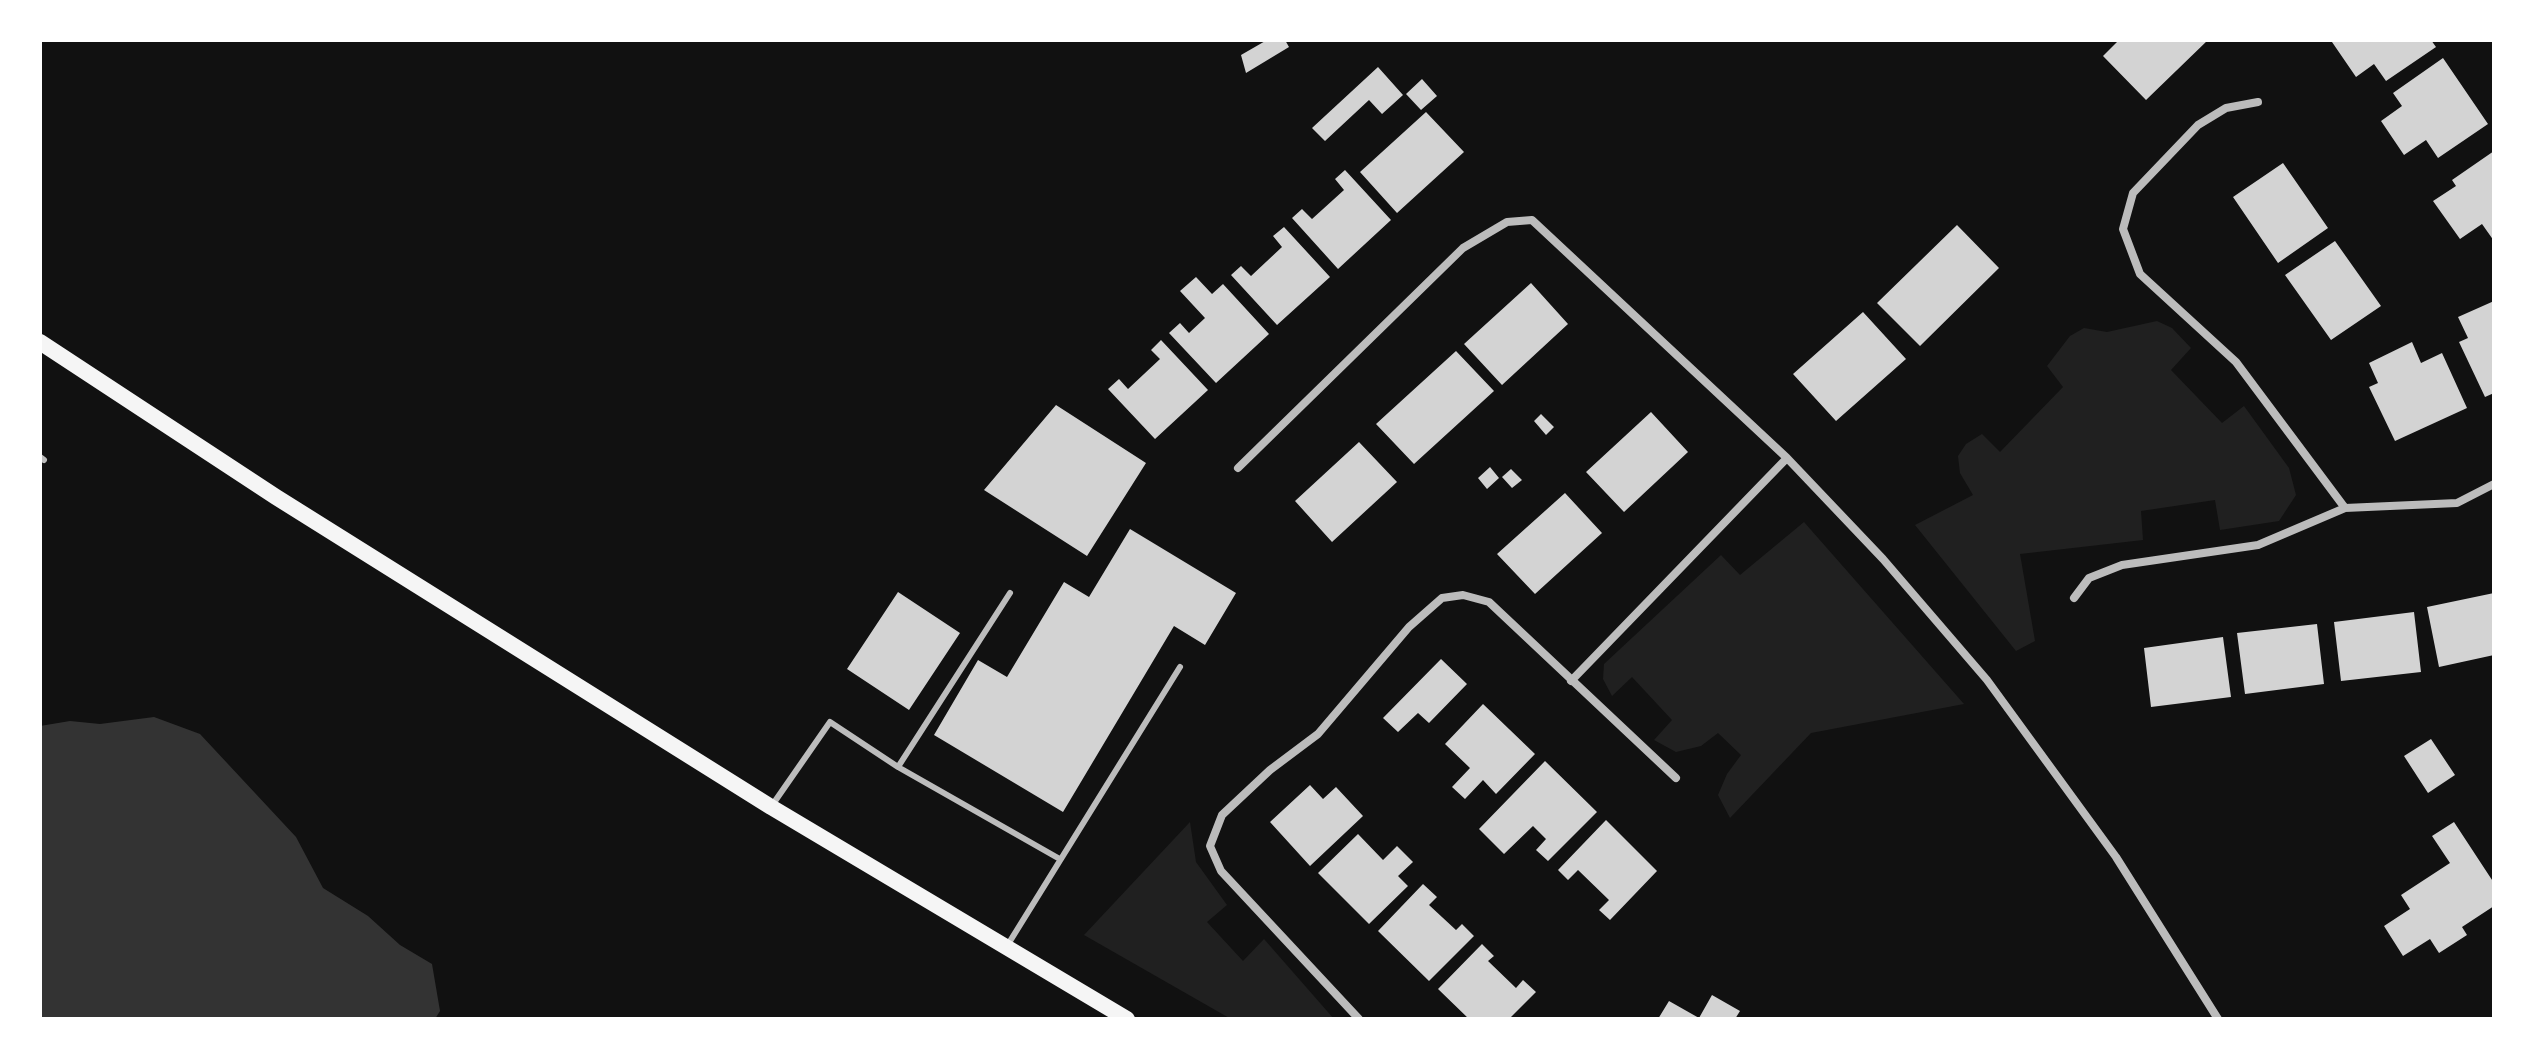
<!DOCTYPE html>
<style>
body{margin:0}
#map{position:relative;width:2534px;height:1059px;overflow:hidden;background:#111;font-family:Montserrat,sans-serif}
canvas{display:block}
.frame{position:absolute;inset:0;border:42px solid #fff;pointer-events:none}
</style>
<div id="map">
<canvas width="2534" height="1059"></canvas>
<div class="frame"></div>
</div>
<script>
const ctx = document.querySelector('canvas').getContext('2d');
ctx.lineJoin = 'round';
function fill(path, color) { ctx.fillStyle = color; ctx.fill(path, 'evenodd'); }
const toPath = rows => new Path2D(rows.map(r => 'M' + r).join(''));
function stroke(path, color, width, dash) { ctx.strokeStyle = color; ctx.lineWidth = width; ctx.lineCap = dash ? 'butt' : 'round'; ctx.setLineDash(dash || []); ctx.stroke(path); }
const green = toPath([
 [2157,321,2172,328,2191,348,2171,370,2222,423,2244,406,2289,468,2296,495,2279,521,2220,530,2215,500,2141,511,2143,540,2020,554,2035,641,2016,651,1915,525,1973,495,1960,473,1958,456,1966,444,1982,434,2000,452,2063,387,2047,366,2070,336,2084,328,2107,332],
 [1804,522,1964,704,1811,733,1730,818,1718,795,1727,774,1741,755,1718,733,1701,746,1676,752,1654,740,1672,720,1632,677,1612,696,1603,679,1604,664,1721,555,1740,575],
 [1190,822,1196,862,1227,905,1207,922,1243,961,1264,939,1334,1019,1231,1019,1084,935]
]);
const water = toPath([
 [154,717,200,734,296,837,323,888,368,916,400,945,432,964,440,1011,435,1019,40,1019,40,726,70,721,100,724]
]);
const building = toPath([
 [1267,40,1285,40,1289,47,1246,73,1241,55],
 [2119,40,2208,40,2146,100,2103,56],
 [2335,40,2431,40,2436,47,2386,81,2374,64,2356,77,2332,42],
 [2443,58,2488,124,2438,158,2426,140,2404,155,2381,121,2402,106,2393,93],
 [1378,67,1403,95,1382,114,1369,100,1325,141,1312,128],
 [1422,79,1437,96,1421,110,1406,94],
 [1426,112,1464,152,1397,213,1360,172],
 [2494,151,2494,241,2482,224,2460,239,2433,201,2456,186,2452,180],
 [2283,163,2328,228,2278,263,2233,197],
 [1345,170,1391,220,1338,269,1292,218,1302,209,1312,219,1344,190,1335,179],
 [1957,225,1999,268,1920,346,1877,303],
 [1284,227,1330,277,1277,325,1231,275,1241,266,1251,276,1282,247,1273,236],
 [2335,241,2381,306,2331,340,2285,275],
 [1196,277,1212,294,1223,284,1269,334,1216,383,1169,333,1180,323,1189,333,1205,318,1180,291],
 [1531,283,1568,324,1502,385,1464,344],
 [2494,301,2494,393,2485,397,2459,342,2468,338,2458,317],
 [1863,312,1906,359,1836,421,1793,374],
 [1161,340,1208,390,1155,439,1108,389,1119,379,1128,389,1160,359,1151,350],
 [2412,342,2421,363,2442,353,2467,408,2395,441,2369,387,2378,383,2369,363],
 [1456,351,1494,391,1414,464,1376,424],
 [1056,405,1146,463,1087,556,984,490],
 [1651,412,1688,452,1624,512,1586,472],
 [1541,414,1554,427,1546,435,1534,421],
 [1359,442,1397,482,1332,542,1295,501],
 [1490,467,1499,478,1487,489,1478,478],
 [1511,469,1522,480,1512,488,1502,477],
 [1565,493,1602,533,1535,594,1497,554],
 [1130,529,1236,593,1205,645,1174,626,1063,812,934,735,978,660,1007,677,1064,582,1089,597],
 [898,592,960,633,909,710,847,669],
 [2494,593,2494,655,2439,667,2427,607],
 [2414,612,2421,672,2341,681,2334,622],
 [2317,624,2324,684,2245,694,2237,633],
 [2223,637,2231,697,2151,707,2144,648],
 [1441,659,1467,684,1429,723,1418,713,1398,732,1383,718],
 [1483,704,1535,754,1496,794,1483,780,1465,799,1452,787,1470,768,1445,744],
 [2431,739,2455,775,2428,793,2404,756],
 [1545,761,1597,812,1548,861,1536,850,1546,839,1533,826,1504,854,1479,829],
 [1310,785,1323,799,1336,787,1363,816,1310,866,1270,822],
 [1606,820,1657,871,1610,920,1599,910,1609,900,1578,870,1568,880,1558,870],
 [2454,822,2494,883,2494,906,2462,927,2467,935,2439,953,2430,939,2403,956,2384,926,2410,909,2401,895,2450,863,2432,836],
 [1358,834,1383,860,1397,846,1413,862,1398,876,1408,886,1369,924,1318,873],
 [1423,884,1437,897,1429,905,1456,930,1462,924,1474,936,1429,981,1378,931],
 [1482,944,1494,956,1488,961,1516,988,1523,980,1536,992,1509,1019,1469,1019,1438,989],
 [1712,995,1740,1011,1735,1019,1658,1019,1669,1001,1699,1018]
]);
const service = toPath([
 [40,457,44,460],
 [898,767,1010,593],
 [773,804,830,722,898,767,1058,858],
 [1007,946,1180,667]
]);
const minor = toPath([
 [2258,102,2226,108,2198,125,2133,193,2123,229,2140,274,2236,362,2345,508,2457,503,2494,484],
 [1238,468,1463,248,1507,222,1532,220,1787,458,1883,559,1987,680,2116,857,2218,1019],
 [2074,598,2089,578,2122,565,2258,545,2345,508],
 [1571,681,1787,458],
 [1359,1019,1221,871,1210,846,1222,815,1270,770,1318,734,1409,627,1442,598,1463,595,1489,602,1676,778]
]);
const secondary = toPath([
 [40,342,276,497,771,807,1127,1019]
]);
fill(green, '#202020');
fill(water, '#333');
fill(building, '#d3d3d3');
stroke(service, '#bcbcbc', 6);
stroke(minor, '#bcbcbc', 8);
stroke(secondary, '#f5f5f5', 16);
</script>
